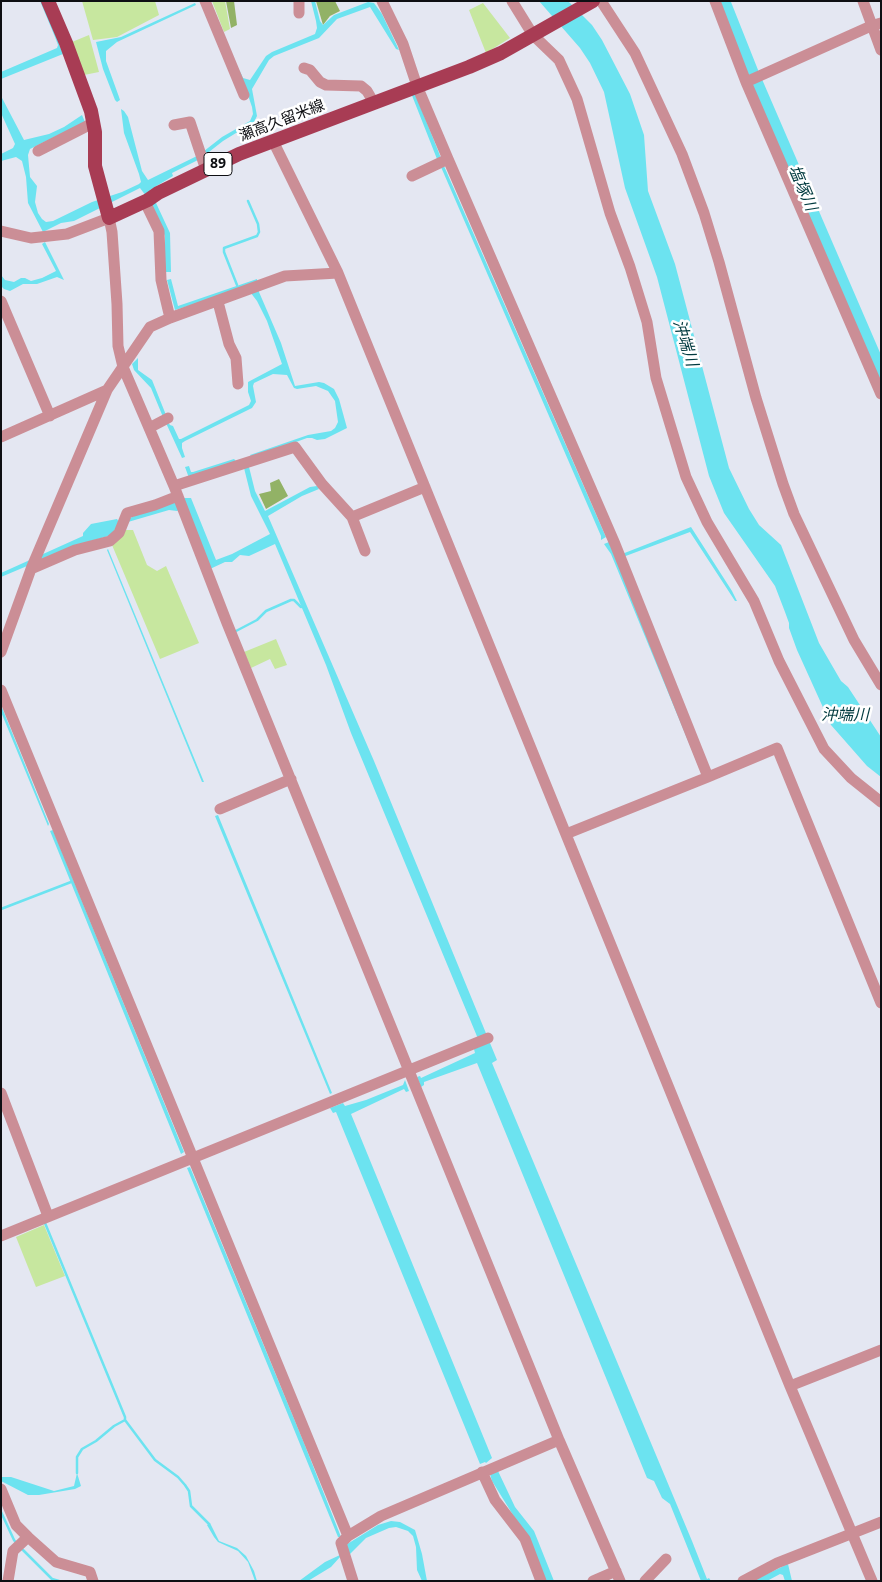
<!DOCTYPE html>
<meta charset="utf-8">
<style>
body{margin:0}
#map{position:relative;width:882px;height:1582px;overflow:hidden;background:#e4e7f2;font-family:"Open Sans",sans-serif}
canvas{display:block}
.frame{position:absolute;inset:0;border:2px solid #0e0f13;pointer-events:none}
</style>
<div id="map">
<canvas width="882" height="1582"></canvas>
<div class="frame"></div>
</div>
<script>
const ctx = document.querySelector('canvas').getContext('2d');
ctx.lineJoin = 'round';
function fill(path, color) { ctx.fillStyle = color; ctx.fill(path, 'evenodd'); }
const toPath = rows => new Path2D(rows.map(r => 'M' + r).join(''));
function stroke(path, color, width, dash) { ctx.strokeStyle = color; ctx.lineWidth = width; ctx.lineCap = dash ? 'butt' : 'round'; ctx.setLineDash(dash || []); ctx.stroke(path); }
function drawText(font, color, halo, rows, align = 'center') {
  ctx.font = font + ' "Open Sans","Noto Sans JP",sans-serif'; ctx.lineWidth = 5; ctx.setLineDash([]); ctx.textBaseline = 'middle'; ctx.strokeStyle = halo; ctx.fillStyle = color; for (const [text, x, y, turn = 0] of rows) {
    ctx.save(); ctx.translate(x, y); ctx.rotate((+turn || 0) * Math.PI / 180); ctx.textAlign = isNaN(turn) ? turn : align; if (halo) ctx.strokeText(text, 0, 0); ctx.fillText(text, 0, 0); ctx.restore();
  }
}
const green = toPath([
 [82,1,155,1,159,15,117,37,93,40],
 [212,1,225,1,230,29,224,32],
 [483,3,510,38,486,53,469,10],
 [89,35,99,72,84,75,72,42],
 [126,530,133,530,147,565,157,571,166,566,199,643,160,659,112,545],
 [276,639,287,665,275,669,270,659,251,668,244,652],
 [44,1225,65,1276,36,1287,16,1237]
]);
const forest = toPath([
 [226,1,234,1,237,25,231,28],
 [316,1,335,1,340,11,330,16,323,25],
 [279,479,288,496,266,509,259,494,271,491,270,483]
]);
const water = toPath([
 [40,1,42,1,63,54,1,79,1,72,57,48,58,45,55,37],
 [311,1,315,1,320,21,323,25,334,15,368,2,374,3,382,14,399,50,396,49,370,7,337,19,319,38,274,56,269,60,252,89,257,116,254,122,223,141,200,159,172,173,173,176,150,190,170,233,171,272,165,272,165,236,146,196,140,188,74,221,61,223,43,232,28,203,26,177,22,161,16,157,1,161,1,154,13,148,15,144,1,113,1,96,24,140,49,134,64,127,82,115,85,122,30,149,28,155,30,177,37,186,35,202,38,213,42,219,46,222,53,221,92,202,122,192,139,184,141,182,139,174,124,133,121,109,124,111,128,117,142,171,148,180,199,155,222,137,250,121,253,114,252,107,239,69,243,78,250,80,266,56,272,52,315,34,317,28,316,21],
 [539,1,568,1,592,25,602,40,630,94,644,135,648,191,675,264,729,468,749,509,759,525,781,545,819,643,841,681,848,687,881,737,881,777,867,766,831,725,797,650,789,628,789,623,785,612,775,586,724,513,709,476,657,277,625,188,604,92,590,63,580,48],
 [195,3,196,5,117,42,106,51,106,61,119,97,120,100,117,102,115,100,103,69,96,42,121,37],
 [411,93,415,93,441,158,437,159],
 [444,166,605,535,606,537,601,540,601,536,441,167],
 [45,242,64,280,57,277,37,284,23,284,10,291,4,289,1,286,1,275,5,280,14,282,21,278,25,278,31,281,42,278,56,271,42,244],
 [171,279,178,306,257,279,259,292,281,343,295,386,319,382,324,383,334,389,339,399,347,428,325,439,317,440,312,438,307,438,252,458,250,455,308,435,331,431,335,428,338,422,335,401,328,391,316,386,297,389,294,388,287,375,273,374,254,383,253,386,256,402,252,408,185,441,182,443,182,448,185,457,182,458,166,423,168,422,170,425,173,426,179,439,181,439,249,405,251,401,248,392,248,382,282,364,267,321,257,301,247,288,175,310,167,280],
 [138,358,138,370,152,380,166,415,163,417,151,388,134,370,132,364],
 [234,459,236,461,189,478,185,467,189,466,191,472,193,472],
 [249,467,255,491,265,511,310,487,317,486,319,489,302,496,268,516,374,761,497,1060,492,1063,692,1541,707,1579,709,1578,711,1581,701,1581,670,1504,662,1498,654,1481,647,1478,477,1063,424,1082,424,1085,421,1087,417,1077,420,1076,421,1078,475,1053,474,1049,481,1046,351,733,326,665,275,544,249,556,240,555,232,562,225,562,210,569,187,507,177,511,169,510,128,522,128,519,145,511,184,498,191,498,216,560,232,554,270,534,251,496,244,468],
 [117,519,119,522,112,535,77,545,1,577,1,573,83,536,83,533,91,524],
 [691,527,732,591,737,601,735,601,690,532,623,557,622,554],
 [609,542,705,782,611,554,604,544],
 [108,549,204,782,202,782,107,550],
 [1,705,49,824,48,826,1,712],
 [218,815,332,1093,330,1094,215,816],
 [53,830,184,1152,181,1154,50,831],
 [405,1080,409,1091,406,1092,404,1089,351,1114,492,1458,486,1463,485,1462,480,1464,336,1112,333,1113,330,1108,343,1103,345,1106,366,1100,403,1085],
 [190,1167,304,1443,341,1537,338,1537,187,1168],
 [498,1471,515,1507,534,1531,554,1581,545,1581,513,1515,492,1481,490,1474],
 [77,1473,81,1486,75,1489,39,1495,28,1495,1,1481,1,1477,11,1477,54,1491,74,1486],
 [391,1521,400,1522,415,1530,422,1554,427,1581,422,1581,417,1570,416,1547,413,1536,408,1531,396,1527,389,1528,366,1538,347,1557,344,1546,378,1525],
 [210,1523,219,1541,237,1548,246,1556,254,1571,257,1581,255,1581,248,1562,238,1551,218,1542,214,1537,207,1525],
 [340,1555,340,1557,331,1567,308,1581,299,1581,325,1562],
 [788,1564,792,1581,785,1581,783,1575,780,1574,767,1581,752,1581]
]);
const stream = toPath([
 [237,285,224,252,224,248,257,236,259,232,258,224,248,201],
 [236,631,257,620,266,611,291,600,294,600,301,607],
 [1,909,71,882],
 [45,1223,125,1417,125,1420,155,1460,178,1477,185,1485,189,1491,191,1506,209,1524],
 [77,1473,77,1457,82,1449,96,1441,114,1426,125,1420],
 [1,1512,14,1540,17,1544],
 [21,1548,52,1579,59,1581]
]);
const river = toPath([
 [722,1,751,74,881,375]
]);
const minor = toPath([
 [205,1,244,95],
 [382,1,403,44,417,86,448,159,615,544,708,777],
 [512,1,533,35,559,60,577,99,610,213,630,267,647,322,656,378,686,477,707,522,754,601,779,661,824,749,851,778,881,802],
 [601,1,635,53,682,154,704,213,719,262,756,398,783,484,794,514,854,640,881,685],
 [715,1,746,82],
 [863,1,881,50],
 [299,13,299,1],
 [881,23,871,26,746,82,881,394],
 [304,68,310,70,320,82,326,85,361,86,367,91,374,103],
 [174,125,190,122,206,170],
 [273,141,338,273,790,1386,872,1581],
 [38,151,93,123],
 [412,176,448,159],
 [145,202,159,231,161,280,170,318],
 [1,231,31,238,67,234,109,218,112,232,117,304,118,346,123,367,174,486,227,623,559,1440,620,1581],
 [1,301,50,416],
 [218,302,229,344,236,358,238,384],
 [149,428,168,418],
 [1,437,107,390],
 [174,486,295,447,322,484,352,517,425,487],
 [352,517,365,551],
 [31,569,75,550,110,541,119,533,127,513,155,505,178,496],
 [1,652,31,569,107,390,150,327,170,318,285,276,338,273],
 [1,690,348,1536],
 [220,809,291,779],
 [566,834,708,777,777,748,881,1003],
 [1,1093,48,1216],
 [1,1236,488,1038],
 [790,1386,881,1350],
 [482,1472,495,1500,525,1539,541,1581],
 [1,1489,16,1525,28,1537],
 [8,1581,13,1551,28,1537,56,1562,90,1572,93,1581],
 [353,1581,341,1543,348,1536,381,1516,559,1440],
 [593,1581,616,1571],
 [645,1581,666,1559],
 [743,1581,777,1563,881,1522]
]);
const major = toPath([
 [48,1,66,43,91,111,95,132,95,166,109,218,148,200,158,193,239,154,469,67,501,53,593,1]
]);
const shields = [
 [218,164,28]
];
const shieldNames = [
 ["89",218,164]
];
const streetNames = [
 ["瀬高久留米線",282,121,-21]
];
const waterNames = [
 ["塩塚川",802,188,67],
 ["沖端川",685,343,73],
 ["沖端川",845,715]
];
fill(green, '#c7e79f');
fill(forest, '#92b266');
fill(water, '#6ce3f0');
stroke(stream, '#6ce3f0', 2.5);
stroke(river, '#6ce3f0', 16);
stroke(minor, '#cb8e96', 11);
stroke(major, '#a83c54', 14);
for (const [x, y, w] of shields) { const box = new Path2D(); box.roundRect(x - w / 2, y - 11.5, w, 23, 4); ctx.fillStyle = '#fff'; ctx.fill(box); stroke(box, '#0e0f13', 1); }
drawText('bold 14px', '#0e0f13', null, shieldNames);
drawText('15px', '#0e0f13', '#fff', streetNames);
drawText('italic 16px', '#003a3f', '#fff', waterNames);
</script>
